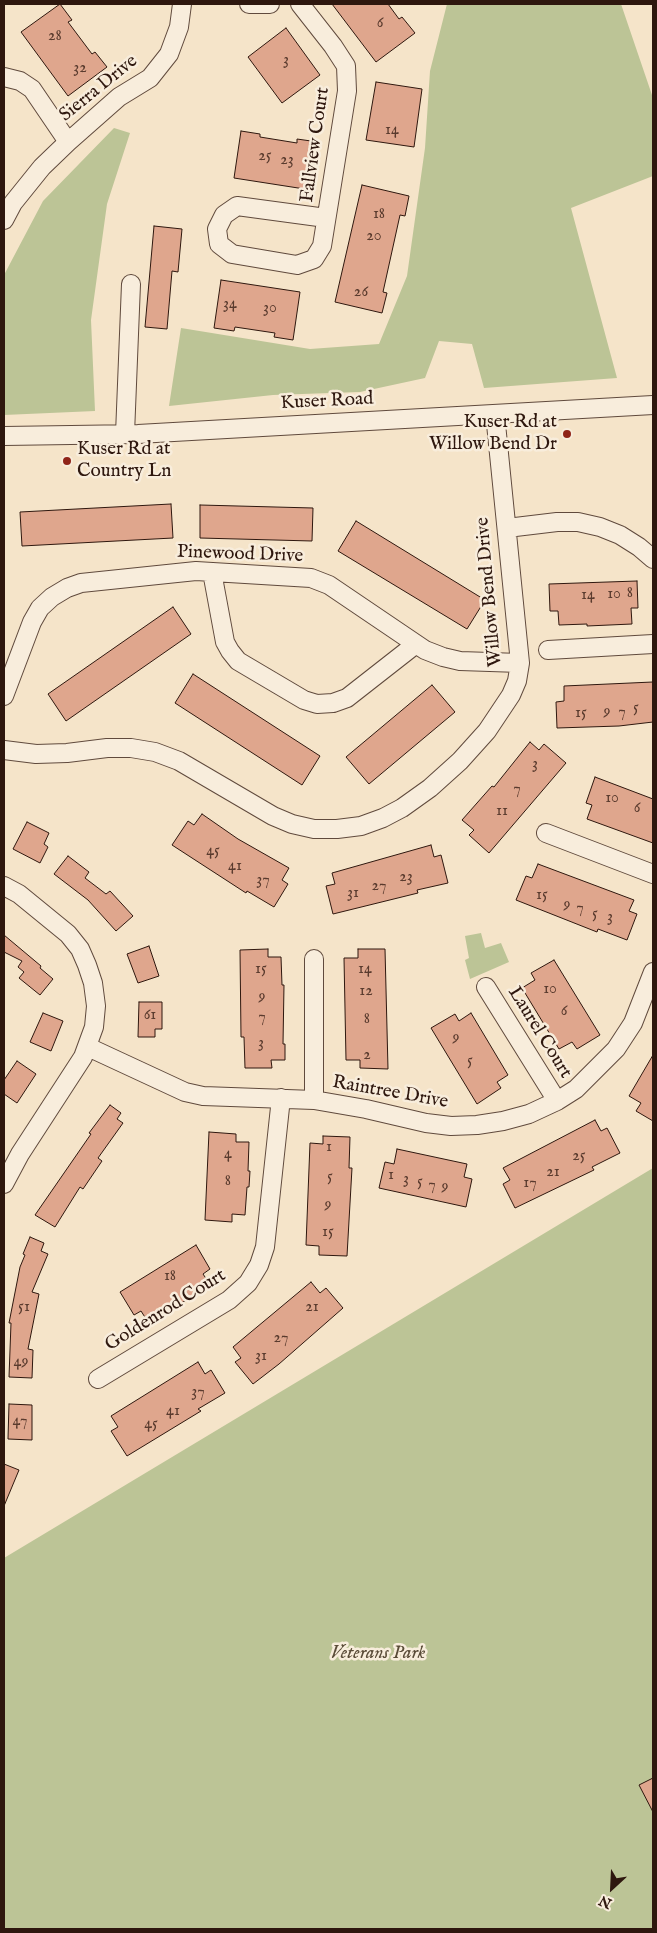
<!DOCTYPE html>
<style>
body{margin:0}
#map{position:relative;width:657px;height:1933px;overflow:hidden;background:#f5e4c9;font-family:"IM FELL English",serif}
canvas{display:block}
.frame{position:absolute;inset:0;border:5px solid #2e170e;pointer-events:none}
.north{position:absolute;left:587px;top:1863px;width:50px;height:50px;-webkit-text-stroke:4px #f8eddc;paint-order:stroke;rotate:205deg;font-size:14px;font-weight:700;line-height:20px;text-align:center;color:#2e170e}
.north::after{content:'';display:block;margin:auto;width:18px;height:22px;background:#2e170e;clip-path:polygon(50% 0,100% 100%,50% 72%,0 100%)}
</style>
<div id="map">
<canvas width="657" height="1933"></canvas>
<div class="frame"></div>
<div class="north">N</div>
</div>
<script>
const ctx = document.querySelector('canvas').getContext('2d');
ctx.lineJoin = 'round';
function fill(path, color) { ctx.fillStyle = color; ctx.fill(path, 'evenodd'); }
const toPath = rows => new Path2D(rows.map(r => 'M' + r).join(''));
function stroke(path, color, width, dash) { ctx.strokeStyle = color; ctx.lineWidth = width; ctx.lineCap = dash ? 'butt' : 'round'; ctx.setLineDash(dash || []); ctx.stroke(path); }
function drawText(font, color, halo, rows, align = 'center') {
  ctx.font = font + ' "IM FELL English",serif'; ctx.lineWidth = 5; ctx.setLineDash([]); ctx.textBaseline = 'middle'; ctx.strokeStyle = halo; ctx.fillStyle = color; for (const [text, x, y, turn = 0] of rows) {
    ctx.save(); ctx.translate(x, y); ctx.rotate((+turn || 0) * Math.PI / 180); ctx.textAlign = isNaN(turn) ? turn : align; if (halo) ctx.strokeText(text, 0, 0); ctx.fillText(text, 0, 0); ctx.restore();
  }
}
const green = toPath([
 [447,4,621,4,653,98,653,176,571,208,617,378,484,388,472,344,439,341,425,378,360,392,273,395,169,406,181,328,310,349,379,344,407,276,425,148,430,71],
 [114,128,130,133,107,204,91,320,95,411,4,415,4,275,43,201],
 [481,933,485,948,501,943,509,962,470,979,465,960,469,958,465,936],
 [653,1168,653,1929,4,1929,4,1558]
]);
const building = toPath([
 [60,4,72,20,68,22,92,54,95,52,107,67,68,96,21,32,60,4],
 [332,4,388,4,399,19,402,17,415,33,376,62,332,4],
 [286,28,320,75,282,103,248,57,286,28],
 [376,82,422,89,414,147,366,140,376,82],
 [241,131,260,134,260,137,297,143,297,139,318,142,311,190,234,178,241,131],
 [362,185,409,196,405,216,400,215,383,292,387,293,382,313,335,302,362,185],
 [154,226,182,229,178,272,172,271,167,329,145,327,154,226],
 [221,280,300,292,293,340,274,337,275,333,235,327,234,331,214,328,221,280],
 [171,504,173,538,22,546,20,512,171,504],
 [200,505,313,508,312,541,200,538,200,505],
 [356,521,485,600,467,629,338,551,356,521],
 [637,581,638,608,631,608,632,624,587,626,587,624,559,625,558,611,550,611,549,584,637,581],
 [173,607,191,634,66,721,48,694,173,607],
 [193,674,320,756,302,785,175,703,193,674],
 [653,682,653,722,619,726,557,728,556,702,564,701,564,686,653,682],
 [432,685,455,712,369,784,346,757,432,685],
 [530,742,539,750,544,744,566,763,489,853,469,835,474,830,462,820,492,786,494,787,530,742],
 [595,777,653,799,653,843,587,819,592,805,586,803,595,777],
 [202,814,238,839,289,868,282,880,288,884,274,907,247,891,246,893,172,845,188,821,194,825,202,814],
 [27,822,49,833,44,844,48,847,40,863,13,849,27,822],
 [431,845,434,857,441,855,448,883,417,890,418,893,333,914,326,886,335,884,332,873,431,845],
 [68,856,89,872,85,878,106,894,110,891,133,916,116,931,88,900,54,874,68,856],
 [538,864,634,900,629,911,637,914,627,940,598,929,597,932,516,900,526,876,532,878,538,864],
 [4,935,41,966,40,968,53,979,40,995,19,978,24,972,18,967,22,961,4,952,4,935],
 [149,946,159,976,138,983,127,954,149,946],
 [268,949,268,957,281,957,282,985,284,985,283,1044,285,1044,285,1060,271,1060,272,1068,245,1068,244,1037,241,1037,240,950,268,949],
 [358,949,385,949,388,1069,360,1068,360,1060,346,1060,344,958,358,958,358,949],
 [554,960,600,1035,577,1049,572,1042,559,1049,522,988,535,980,531,973,554,960],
 [139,1002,162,1002,162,1029,155,1029,155,1037,138,1037,139,1002],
 [43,1013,63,1021,51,1051,30,1042,43,1013],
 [471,1013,508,1075,497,1082,501,1088,477,1104,431,1028,455,1014,459,1021,471,1013],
 [653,1055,653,1121,636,1111,641,1103,629,1096,653,1055],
 [17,1061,36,1074,17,1103,4,1094,4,1080,17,1061],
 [110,1105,121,1113,117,1119,123,1123,98,1158,102,1161,83,1189,80,1187,55,1227,35,1215,91,1134,89,1133,110,1105],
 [595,1120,601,1131,607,1128,620,1153,592,1167,594,1170,515,1208,503,1184,510,1180,503,1168,595,1120],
 [209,1132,236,1134,236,1142,249,1142,248,1171,250,1171,249,1187,247,1187,245,1215,232,1214,232,1222,205,1220,209,1132],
 [323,1136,350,1137,349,1168,352,1168,347,1256,319,1255,319,1246,306,1245,310,1143,323,1144,323,1136],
 [397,1149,467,1164,464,1177,472,1179,466,1207,379,1188,385,1162,394,1164,397,1149],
 [30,1237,44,1243,41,1251,48,1254,32,1292,39,1294,28,1349,33,1350,32,1378,9,1377,11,1323,9,1323,20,1267,25,1255,23,1254,30,1237],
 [196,1245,210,1269,203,1274,211,1286,148,1322,141,1311,134,1315,120,1292,196,1245],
 [311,1282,320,1293,326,1288,343,1308,279,1364,253,1384,235,1362,241,1358,233,1347,311,1282],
 [198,1362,205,1374,211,1370,225,1393,198,1409,201,1411,127,1456,111,1431,118,1427,111,1416,198,1362],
 [9,1404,32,1405,32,1440,8,1439,9,1404],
 [4,1464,19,1470,4,1506,4,1464],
 [653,1778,653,1812,639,1785,653,1778]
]);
const minor = toPath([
 [249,4,270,4],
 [300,4,333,46,346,66,347,91,322,246,314,259,297,265,232,254,219,244,217,229,224,215,237,206,326,218],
 [4,77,20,81,32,89,68,142],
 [4,220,13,203,42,167,68,142,119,97,150,78,169,54,179,27,182,4],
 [125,434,131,284],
 [4,436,138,434,653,405],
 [507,528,557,522,578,522,600,527,620,535,639,547,653,559],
 [212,572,225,642,230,651,238,661,304,700,317,704,333,703,347,698,416,644],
 [548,650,653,644],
 [4,696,32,622,40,608,52,597,67,588,81,583,196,571,311,578,329,585,425,650,443,657,460,661,520,663],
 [4,750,36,754,67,753,107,748,131,748,155,752,179,761,273,816,292,824,314,829,337,829,361,826,383,818,402,808,430,788,460,761,487,731,511,695,517,681,520,663,495,414],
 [546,833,653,874],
 [4,886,19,894,68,934,80,949,87,965,93,983,96,1006,94,1027,83,1057,20,1154,4,1184],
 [314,959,314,1100],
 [486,987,557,1101],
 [88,1047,185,1092,203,1096,314,1100,366,1109,426,1123,451,1126,477,1125,503,1121,529,1114,557,1101,576,1089,616,1049,633,1023,653,972],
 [98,1379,229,1300,248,1283,259,1265,265,1247,281,1098]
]);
const markers = [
 [567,434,5,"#8f2418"],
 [67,461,5,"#8f2418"]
];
const numberNames = [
 ["6",380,24],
 ["28",55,37],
 ["3",286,61],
 ["32",80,69],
 ["14",392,131],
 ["25",265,157],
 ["23",287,161],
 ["18",379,215],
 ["20",374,237],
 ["26",361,293],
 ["34",230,305],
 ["30",270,309],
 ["8",630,594],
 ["10",614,595],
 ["14",588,596],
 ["5",636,709],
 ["9",607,713],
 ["7",622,713],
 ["15",581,714],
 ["3",535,765],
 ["7",517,790],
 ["10",612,799],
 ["6",637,809],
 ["11",502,812],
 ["45",213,852],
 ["41",235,867],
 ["23",406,878],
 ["37",263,881],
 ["27",379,887],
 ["31",353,894],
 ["15",542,896],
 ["9",567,906],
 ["7",580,909],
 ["5",595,915],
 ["3",610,918],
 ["15",261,970],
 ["14",365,970],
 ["10",550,990],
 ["12",366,992],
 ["9",262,998],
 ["6",564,1012],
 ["61",150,1016],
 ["7",262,1018],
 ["8",367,1020],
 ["9",456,1039],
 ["3",261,1044],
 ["2",367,1056],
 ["5",470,1062],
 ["1",329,1148],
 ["4",228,1155],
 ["25",579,1157],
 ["21",553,1173],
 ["1",391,1176],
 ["5",330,1178],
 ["3",406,1180],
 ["8",228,1182],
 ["5",420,1183],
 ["17",530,1184],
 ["7",432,1186],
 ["9",445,1188],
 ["9",328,1206],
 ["15",328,1233],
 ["18",170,1277],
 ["51",24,1308],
 ["21",312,1308],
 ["27",281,1339],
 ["31",261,1357],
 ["49",21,1363],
 ["37",198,1393],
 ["41",173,1412],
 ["47",20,1422],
 ["45",151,1425]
];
const streetNames = [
 ["Sierra Drive",99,89,-39],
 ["Fallview Court",316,145,-82],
 ["Kuser Road",327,402,-3],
 ["Pinewood Drive",240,555,2],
 ["Willow Bend Drive",490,592,-95],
 ["Laurel Court",539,1033,58],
 ["Raintree Drive",390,1093,10],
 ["Goldenrod Court",166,1311,-32]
];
const poiNames = [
 ["Kuser Rd at",557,423],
 ["Willow Bend Dr",557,445],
 ["Kuser Rd at",77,450,"left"],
 ["Country Ln",77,472,"left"]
];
const parkNames = [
 ["Veterans Park",378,1654]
];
fill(green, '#bcc496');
fill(building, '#dfa68d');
stroke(building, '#2e170e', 1);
stroke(minor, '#604a3d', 20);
stroke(minor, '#f8eddc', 18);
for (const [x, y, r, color] of markers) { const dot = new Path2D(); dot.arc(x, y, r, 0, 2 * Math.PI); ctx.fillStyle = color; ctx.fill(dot); stroke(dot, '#f8eddc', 2); }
drawText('16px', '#5a3b2e', null, numberNames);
drawText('19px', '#2e170e', '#f8eddc', streetNames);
drawText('19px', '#2e170e', '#f8eddc', poiNames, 'right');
drawText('italic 19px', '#594b37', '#f8eddc', parkNames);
</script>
